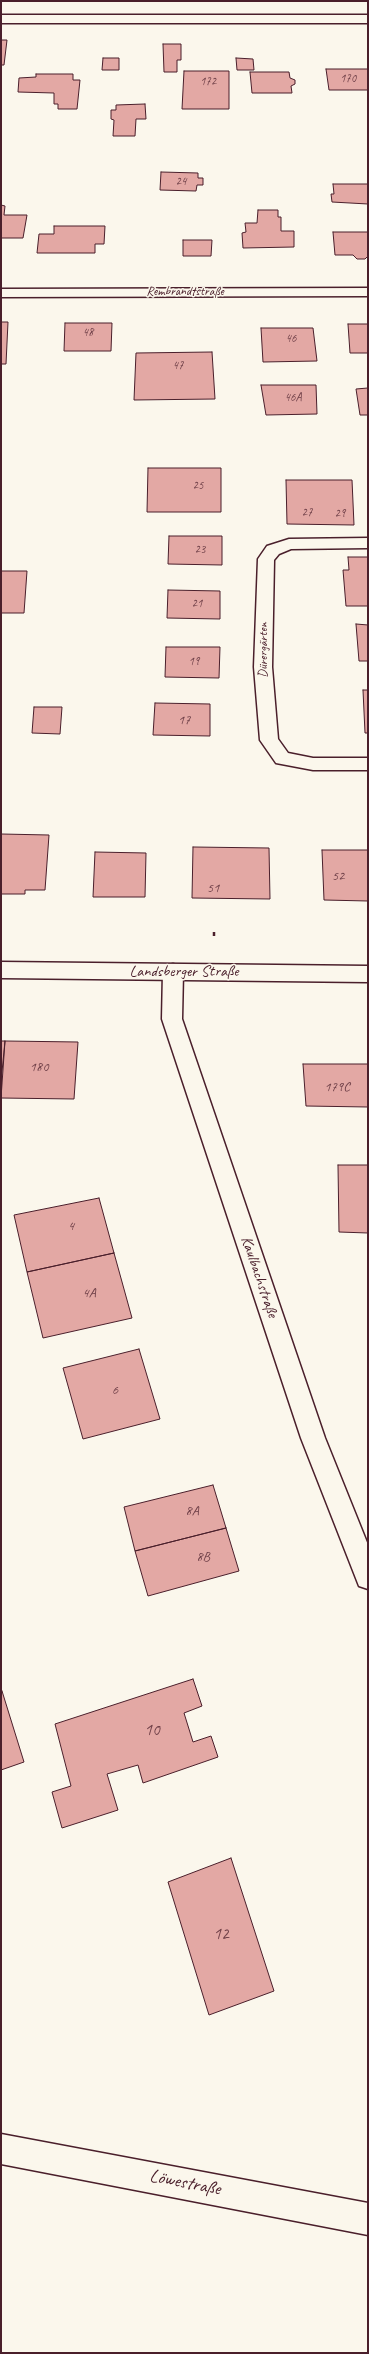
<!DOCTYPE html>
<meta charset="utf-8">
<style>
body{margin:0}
#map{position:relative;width:369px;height:2354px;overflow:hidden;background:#fbf7ec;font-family:Caveat,sans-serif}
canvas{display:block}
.frame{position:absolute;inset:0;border:2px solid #4a1f2b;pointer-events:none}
</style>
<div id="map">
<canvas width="369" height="2354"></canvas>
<div class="frame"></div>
</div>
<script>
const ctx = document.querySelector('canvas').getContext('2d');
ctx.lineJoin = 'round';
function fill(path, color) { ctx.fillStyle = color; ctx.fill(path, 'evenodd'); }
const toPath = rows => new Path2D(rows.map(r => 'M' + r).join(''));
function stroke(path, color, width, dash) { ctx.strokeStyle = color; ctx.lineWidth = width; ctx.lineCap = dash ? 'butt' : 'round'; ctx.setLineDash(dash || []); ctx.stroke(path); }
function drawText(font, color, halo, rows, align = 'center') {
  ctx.font = font + ' Caveat,sans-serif'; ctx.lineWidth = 3; ctx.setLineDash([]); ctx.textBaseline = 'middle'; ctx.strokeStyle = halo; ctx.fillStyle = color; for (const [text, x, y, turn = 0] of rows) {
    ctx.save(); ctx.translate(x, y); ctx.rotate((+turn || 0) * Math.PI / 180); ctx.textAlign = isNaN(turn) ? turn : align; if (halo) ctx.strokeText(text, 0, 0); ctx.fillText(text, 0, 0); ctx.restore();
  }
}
const building = toPath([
 [1,40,7,40,4,65,1,65,1,40],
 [163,44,181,44,181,60,177,60,177,72,164,72,163,44],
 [103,58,119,58,119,70,102,70,103,58],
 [236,58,253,59,254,70,237,70,236,58],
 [326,69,368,69,368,90,329,90,326,69],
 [184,71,229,71,229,109,182,109,184,71],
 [250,72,289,72,290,78,295,80,295,84,291,86,292,93,252,93,250,72],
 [36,74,73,74,73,80,80,80,77,109,58,109,58,104,54,104,54,93,18,92,19,78,36,77,36,74],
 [145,104,146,119,136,119,135,136,113,136,114,120,111,119,111,110,116,110,116,105,145,104],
 [161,172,198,173,198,178,203,178,203,185,197,185,196,191,160,190,161,172],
 [333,184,368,184,368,204,332,202,331,194,334,194,333,184],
 [1,205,5,206,4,215,27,215,23,238,1,238,1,205],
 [258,210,278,210,278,217,281,217,281,231,294,231,294,247,243,248,242,233,246,232,245,223,257,223,258,210],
 [54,226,105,226,104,244,95,244,95,253,37,253,39,234,54,234,54,226],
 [333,232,368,232,368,256,365,259,357,259,353,255,335,255,333,232],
 [183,240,212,240,211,256,183,256,183,240],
 [1,322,8,322,6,364,1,364,1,322],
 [65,323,112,323,111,351,64,351,65,323],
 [348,324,368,324,368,353,350,353,348,324],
 [261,328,313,328,317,361,263,362,261,328],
 [212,352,215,399,134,400,136,353,212,352],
 [261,385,316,385,317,414,266,415,261,385],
 [368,388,368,415,360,415,356,389,368,388],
 [148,468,221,468,221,512,147,512,148,468],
 [286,480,352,480,354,525,287,524,286,480],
 [169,536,222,536,222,565,168,564,169,536],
 [348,557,368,557,368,606,346,606,343,570,349,570,348,557],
 [1,571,27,571,24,613,1,613,1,571],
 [168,590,220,591,220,619,167,618,168,590],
 [356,624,368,625,368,661,359,661,356,624],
 [166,647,220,647,219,678,165,677,166,647],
 [363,690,368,690,368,733,365,733,363,690],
 [155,703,210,704,210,736,153,735,155,703],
 [34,707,62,707,60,734,32,733,34,707],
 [1,834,49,835,45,890,25,890,25,894,1,894,1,834],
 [193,847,269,848,270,899,192,898,193,847],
 [322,850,368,850,368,901,324,900,322,850],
 [95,852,146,853,145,897,93,897,95,852],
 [1,1041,5,1041,1,1082,1,1041],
 [5,1041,78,1042,74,1099,1,1098,5,1041],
 [303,1064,368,1064,368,1107,306,1106,303,1064],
 [338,1165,368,1165,368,1233,339,1232,338,1165],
 [99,1198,114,1253,27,1272,14,1215,99,1198],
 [114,1253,132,1318,43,1338,27,1272,114,1253],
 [139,1349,160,1419,83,1439,63,1368,139,1349],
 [213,1485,226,1528,135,1551,124,1507,213,1485],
 [226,1528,239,1571,148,1596,135,1551,226,1528],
 [193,1679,202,1706,184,1713,193,1742,211,1736,218,1757,143,1783,138,1765,107,1774,118,1810,62,1828,52,1792,71,1786,55,1724,193,1679],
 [2,1691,24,1762,1,1770,1,1691,2,1691],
 [231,1858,274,1991,209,2015,168,1882,231,1858]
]);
const path = toPath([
 [214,932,214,937]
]);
const street = toPath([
 [1,15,368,15,368,23,1,23,1,15],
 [368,288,368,296,1,297,1,289,368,288],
 [368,538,368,548,291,549,279,554,274,560,272,667,278,739,288,753,313,758,368,758,368,770,313,770,276,763,260,740,254,667,258,559,267,546,289,539,368,538],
 [173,964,180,966,183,972,182,1019,325,1438,368,1545,368,1589,359,1586,301,1438,162,1019,163,972,166,966,173,964],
 [1,2134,368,2203,368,2235,1,2164,1,2134]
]);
const secondary = toPath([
 [1,962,368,966,368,982,1,978,1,962]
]);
const farNumbernames = [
 ["170",348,79],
 ["172",208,82],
 ["24",181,182],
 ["48",88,333],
 ["46",291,339],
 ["47",178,366],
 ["46A",293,398],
 ["25",198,486],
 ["27",307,513],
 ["29",340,514],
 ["23",200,550],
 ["21",197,604],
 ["19",194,662]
];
const farStreetnames = [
 ["Rembrandtstraße",185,292],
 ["Dürergärten",264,650,-90]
];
const numberNames = [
 ["17",184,720],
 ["52",338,876],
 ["51",213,888],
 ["180",39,1067],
 ["179C",337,1087],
 ["4",71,1226],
 ["4A",89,1293],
 ["6",115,1390],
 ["8A",192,1511],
 ["8B",203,1557]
];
const streetNames = [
 ["Landsberger Straße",184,972],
 ["Kaulbachstraße",259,1277,71]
];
const nearNumbernames = [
 ["10",152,1731],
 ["12",221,1935]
];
const nearStreetnames = [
 ["Löwestraße",185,2183,11]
];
fill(building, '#e3a8a4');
stroke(building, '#4a1f2b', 1);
stroke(street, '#4a1f2b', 3);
stroke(secondary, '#4a1f2b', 3);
stroke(path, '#4a1f2b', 2.5, [4, 3]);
fill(street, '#fbf7ec');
fill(secondary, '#fbf7ec');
drawText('12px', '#704149', null, farNumbernames);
drawText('13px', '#4a1f2b', '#fbf7ec', farStreetnames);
drawText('14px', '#704149', null, numberNames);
drawText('16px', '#4a1f2b', '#fbf7ec', streetNames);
drawText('17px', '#704149', null, nearNumbernames);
drawText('19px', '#4a1f2b', '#fbf7ec', nearStreetnames);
</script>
